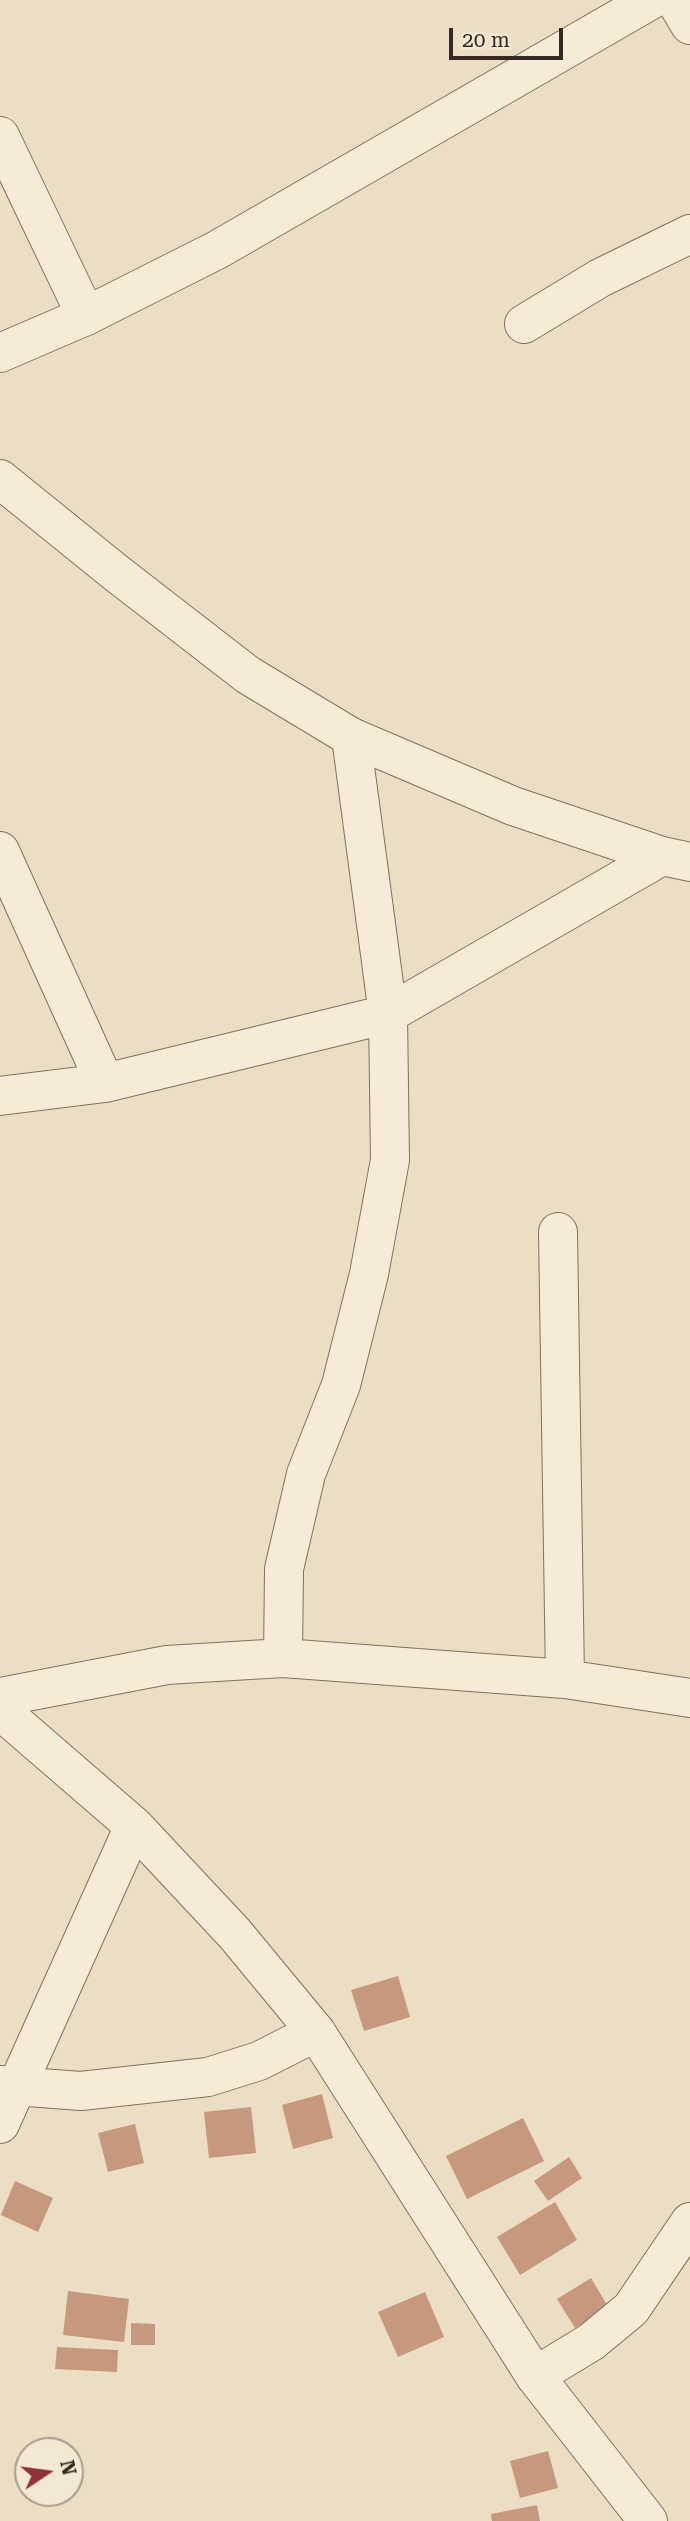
<!DOCTYPE html>
<style>
body{margin:0}
#map{position:relative;width:690px;height:2521px;overflow:hidden;background:#ebdec5;font-family:"Roboto Serif",serif}
canvas{display:block}
.north{position:absolute;left:14px;top:2437px;width:70px;height:70px;box-sizing:border-box;background:#f3e8d4;border:2px solid #a79c8c;border-radius:50%;rotate:77deg;font-size:19px;font-weight:700;line-height:28px;text-align:center;color:#35291f}
.north::after{content:'';display:block;margin:auto;width:24px;height:32px;background:#8f3136;clip-path:polygon(50% 0,100% 100%,50% 72%,0 100%)}
.scale{position:absolute;left:449px;top:28px;width:114px;height:32px;box-sizing:border-box;border:4px solid #35291f;border-top:0;padding-left:9px;font-size:21px;line-height:24px;white-space:nowrap;color:#35291f;-webkit-text-stroke:5px #f3e8d4;paint-order:stroke}
</style>
<div id="map">
<canvas width="690" height="2521"></canvas>
<div class="north">N</div>
<div class="scale">20 m</div>
</div>
<script>
const ctx = document.querySelector('canvas').getContext('2d');
ctx.lineJoin = 'round';
function fill(path, color) { ctx.fillStyle = color; ctx.fill(path, 'evenodd'); }
const toPath = rows => new Path2D(rows.map(r => 'M' + r).join(''));
function stroke(path, color, width, dash) { ctx.strokeStyle = color; ctx.lineWidth = width; ctx.lineCap = dash ? 'butt' : 'round'; ctx.setLineDash(dash || []); ctx.stroke(path); }
const building = toPath([
 [398,1976,410,2017,364,2031,351,1990],
 [322,2094,333,2138,293,2149,282,2105],
 [251,2107,256,2153,209,2158,204,2112],
 [523,2118,544,2161,467,2199,446,2156],
 [135,2124,144,2163,108,2172,98,2133],
 [569,2157,582,2178,548,2201,534,2181],
 [15,2181,53,2198,38,2232,1,2215],
 [555,2202,577,2240,520,2275,497,2237],
 [591,2278,609,2308,575,2328,557,2299],
 [68,2291,129,2299,124,2342,63,2335],
 [425,2292,444,2337,398,2357,378,2312],
 [131,2323,155,2324,155,2345,131,2345],
 [57,2347,118,2350,117,2372,55,2369],
 [548,2451,558,2488,520,2498,510,2461],
 [537,2505,540,2521,492,2521,491,2514]
]);
const minor = toPath([
 [675,0,690,25],
 [0,136,86,316],
 [524,324,600,278,690,234],
 [0,851,105,1083],
 [0,1096,105,1083,388,1014,662,856],
 [558,1232,565,1679],
 [283,1658,284,1569,306,1474,341,1385,369,1274,390,1160,388,1014,351,737],
 [0,1697,167,1665,283,1658,565,1679,690,1698],
 [0,2085,81,2091,208,2077,259,2061,316,2032],
 [0,2124,134,1826],
 [535,2376,591,2342,631,2309,690,2222]
]);
const tertiary = toPath([
 [0,353,86,316,217,250,651,0],
 [0,479,115,572,248,675,351,737,513,806,662,856,690,862],
 [0,1710,134,1826,235,1934,316,2032,535,2376,648,2521]
]);
fill(building, '#c6987d');
stroke(minor, '#84705c', 40);
stroke(tertiary, '#84705c', 40);
stroke(minor, '#f6ebd7', 38);
stroke(tertiary, '#f6ebd7', 38);
</script>
